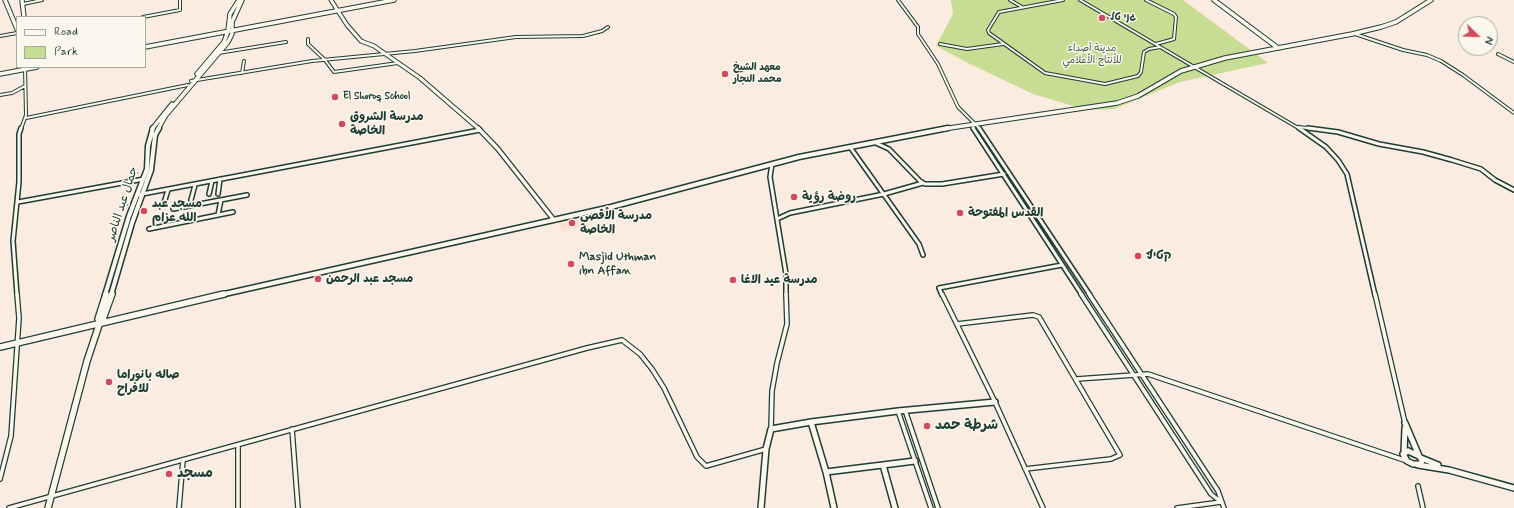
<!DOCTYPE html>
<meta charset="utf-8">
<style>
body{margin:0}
#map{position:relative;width:1514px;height:508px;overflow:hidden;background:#fbece2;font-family:Mynerve,sans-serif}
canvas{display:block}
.legend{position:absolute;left:16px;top:16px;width:130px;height:52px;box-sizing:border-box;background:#fbf7ec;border:1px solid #a3ada2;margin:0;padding:5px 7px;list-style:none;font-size:12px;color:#1f3d34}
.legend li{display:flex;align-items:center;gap:8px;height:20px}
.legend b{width:20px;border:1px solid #a3ada2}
.north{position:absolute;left:1458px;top:16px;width:40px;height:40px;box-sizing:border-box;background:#fbf7ec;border:1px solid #a3ada2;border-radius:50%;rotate:113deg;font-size:11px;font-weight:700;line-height:16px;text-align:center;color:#1f3d34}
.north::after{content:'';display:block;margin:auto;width:14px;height:18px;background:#d1495b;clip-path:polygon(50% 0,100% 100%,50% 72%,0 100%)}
</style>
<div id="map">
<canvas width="1514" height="508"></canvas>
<ul class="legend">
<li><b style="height:5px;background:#fbf7ec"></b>Road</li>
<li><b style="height:11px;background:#c6dd93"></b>Park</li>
</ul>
<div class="north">N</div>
</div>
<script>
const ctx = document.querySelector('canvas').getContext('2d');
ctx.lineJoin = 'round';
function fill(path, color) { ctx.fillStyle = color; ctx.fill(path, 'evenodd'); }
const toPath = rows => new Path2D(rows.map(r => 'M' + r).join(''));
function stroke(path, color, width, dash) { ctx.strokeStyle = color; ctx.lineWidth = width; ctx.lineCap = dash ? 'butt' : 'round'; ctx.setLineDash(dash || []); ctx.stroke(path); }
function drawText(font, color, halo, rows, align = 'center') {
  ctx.font = font + ' Mynerve,"Playpen Sans Arabic","Playpen Sans Hebrew",sans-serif'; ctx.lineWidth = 3; ctx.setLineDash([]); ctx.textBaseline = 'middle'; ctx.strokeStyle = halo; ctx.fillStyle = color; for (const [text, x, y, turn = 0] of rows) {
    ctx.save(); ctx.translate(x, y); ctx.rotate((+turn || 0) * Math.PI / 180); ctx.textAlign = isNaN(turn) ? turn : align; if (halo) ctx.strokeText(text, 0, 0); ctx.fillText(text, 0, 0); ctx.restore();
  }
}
const built = toPath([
 [582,214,587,225,563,232,557,221]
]);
const green = toPath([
 [951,0,1183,0,1268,63,1180,82,1114,109,1087,110,1033,94,970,64,936,46,953,14]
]);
const minorFar2 = toPath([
 [898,0,918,27,918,34,938,64,958,107,980,129],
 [1010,0,1022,7],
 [1063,0,999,12,988,30,989,33,1045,73,1105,84,1138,76,1141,72,1144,52,1149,49,1160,47],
 [1080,0,1300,129],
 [1146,0,1174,14,1176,17,1174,39,1156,44],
 [23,4,42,0],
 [143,17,180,10,180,0],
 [1355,34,1403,50,1427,55,1441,61,1463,75,1514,113],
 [0,36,17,33],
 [308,39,308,44,325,60,334,72,398,63],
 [940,44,967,49,1003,44],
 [218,53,286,42],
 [1498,54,1514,62],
 [242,73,244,61],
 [191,81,312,61,415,51,516,37,583,36,602,31,608,27],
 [0,95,12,93,25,86],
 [26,118,188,85],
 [973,124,974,129],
 [1298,127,1316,129],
 [21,129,26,115,25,67]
]);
const minorFar1 = toPath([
 [973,128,1082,295],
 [979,128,1090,295],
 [1299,128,1326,147,1338,160,1347,174,1375,295],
 [1308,128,1338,132,1379,144,1423,152,1452,160,1481,169,1495,180,1514,190],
 [876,143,889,149,920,181,925,184,942,184,1004,174],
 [850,147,919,244,923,255],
 [772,164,770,177,786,274,786,295],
 [209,194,212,181],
 [218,194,220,179],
 [137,195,480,130],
 [191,200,195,185],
 [18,202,144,179],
 [164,203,168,190],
 [173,209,247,195],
 [218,215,221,200],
 [777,219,790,213,884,194,923,183],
 [149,229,233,212],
 [17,295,13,241,19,182,19,134,21,128],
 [942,295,939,288,1062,265]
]);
const minor = toPath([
 [942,294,995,402,1043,508],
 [1081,294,1211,494,1221,502],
 [1089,294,1218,491,1224,508],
 [1375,294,1405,423],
 [957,324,1033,315,1039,317,1120,455,1111,459,1025,469],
 [1077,379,1148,374,1407,461],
 [905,410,938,508],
 [898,411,931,508],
 [292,429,298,508],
 [771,429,772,391,777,363,787,324,786,294],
 [238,445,238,508],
 [0,479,11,436,19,318,17,294],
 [1418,486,1423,508],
 [9,508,587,348,622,340,640,354,652,369,664,388,697,457,706,466,766,449],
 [179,508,183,460],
 [1177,508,1221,502]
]);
const tertiaryFar2 = toPath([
 [331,0,347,25,361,41,374,46,420,78,479,129]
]);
const tertiaryFar1 = toPath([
 [478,128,498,149,554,220]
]);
const tertiary = toPath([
 [811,422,826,472,834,508],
 [1405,423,1419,456],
 [1408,451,1419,456,1422,460,1421,464,1413,464,1407,461,1403,454,1408,451],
 [1404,452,1405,428],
 [1421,458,1438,465],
 [883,465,895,508],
 [1418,465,1449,470,1514,488],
 [826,472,915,461],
 [761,508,766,449,771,429,811,422,898,411,995,402]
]);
const secondaryFar2 = toPath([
 [5,0,17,29],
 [22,0,24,17],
 [1214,0,1278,48],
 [145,47,394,0],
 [0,74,37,67],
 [197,74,224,42,228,31,230,14,239,0],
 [152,129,172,104],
 [158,129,166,115,228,42,232,34,232,22,242,0],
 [943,129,1117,103,1138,96,1181,71,1225,58,1352,34,1381,27,1396,22,1431,0]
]);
const secondaryFar1 = toPath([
 [105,295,129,216,147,169,148,146,153,128],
 [111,295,132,223,151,170,155,135,159,128],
 [220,295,611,207,799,157,948,128]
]);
const secondary = toPath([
 [100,322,98,319,106,294],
 [0,347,224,294],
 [48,508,87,361,100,322,103,319,112,294]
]);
const markers = [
 [1102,18,4,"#d1495b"],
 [725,74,4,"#d1495b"],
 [335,97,4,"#d1495b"],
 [342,124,4,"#d1495b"],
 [794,197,4,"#d1495b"],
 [144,211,4,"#d1495b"],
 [960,213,4,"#d1495b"],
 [572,223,4,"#d1495b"],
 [1138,256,4,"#d1495b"],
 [571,264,4,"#d1495b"],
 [318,279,4,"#d1495b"],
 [733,280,4,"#d1495b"],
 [109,382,4,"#d1495b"],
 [927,426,4,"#d1495b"],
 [169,474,4,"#d1495b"]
];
const farPoinames = [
 ["גני טל",1110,18],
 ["معهد الشيخ",733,68],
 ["محمد النجار",733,80],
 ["El Shoroq School",343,97]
];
const farParknames = [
 ["مدينة أصداء",1092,49],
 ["للأنتاج الأعلامي",1092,61]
];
const poiNames = [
 ["مدرسة الشروق",350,117],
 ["الخاصة",350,131],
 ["روضة رؤية",802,197],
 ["مسجد عبد",152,204],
 ["الله عزام",152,218],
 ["القدس المفتوحة",968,213],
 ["مدرسة الأقصى",580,216],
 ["الخاصة",580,230],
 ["קטיף",1146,256],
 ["Masjid Uthman",579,257],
 ["ibn Affan",579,271],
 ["مسجد عبد الرحمن",326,279],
 ["مدرسة عيد الاغا",741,280],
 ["صاله بانوراما",117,375],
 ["للافراح",117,389]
];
const streetNames = [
 ["جمال عبد الناصر",123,204,-72]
];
const nearPoinames = [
 ["شرطة حمد",935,426],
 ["مسجد",177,474]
];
fill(built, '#fcdfd5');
fill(green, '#c6dd93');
stroke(minorFar2, '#1f3d34', 4);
stroke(minorFar1, '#1f3d34', 6);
stroke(minor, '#1f3d34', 6);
stroke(tertiaryFar2, '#1f3d34', 5);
stroke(tertiaryFar1, '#1f3d34', 6);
stroke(tertiary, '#1f3d34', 8);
stroke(secondaryFar2, '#1f3d34', 5.5);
stroke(secondaryFar1, '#1f3d34', 7);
stroke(secondary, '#1f3d34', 8);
stroke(minorFar2, '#fbf7ec', 2);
stroke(minorFar1, '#fbf7ec', 3);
stroke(minor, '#fbf7ec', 3.5);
stroke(tertiaryFar2, '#fbf7ec', 3);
stroke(tertiaryFar1, '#fbf7ec', 3.5);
stroke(tertiary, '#fbf7ec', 5);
stroke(secondaryFar2, '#fbf7ec', 3.5);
stroke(secondaryFar1, '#fbf7ec', 4);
stroke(secondary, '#fbf7ec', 5.5);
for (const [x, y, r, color] of markers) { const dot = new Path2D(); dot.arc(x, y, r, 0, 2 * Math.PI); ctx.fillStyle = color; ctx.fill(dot); stroke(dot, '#fbf7ec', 1.5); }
drawText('bold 10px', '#1f3d34', '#fbf7ec', farPoinames, 'left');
drawText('10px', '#405d47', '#fbf7ec', farParknames);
drawText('bold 12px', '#1f3d34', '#fbf7ec', poiNames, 'left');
drawText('12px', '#1f3d34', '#fbf7ec', streetNames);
drawText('bold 14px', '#1f3d34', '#fbf7ec', nearPoinames, 'left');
</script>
